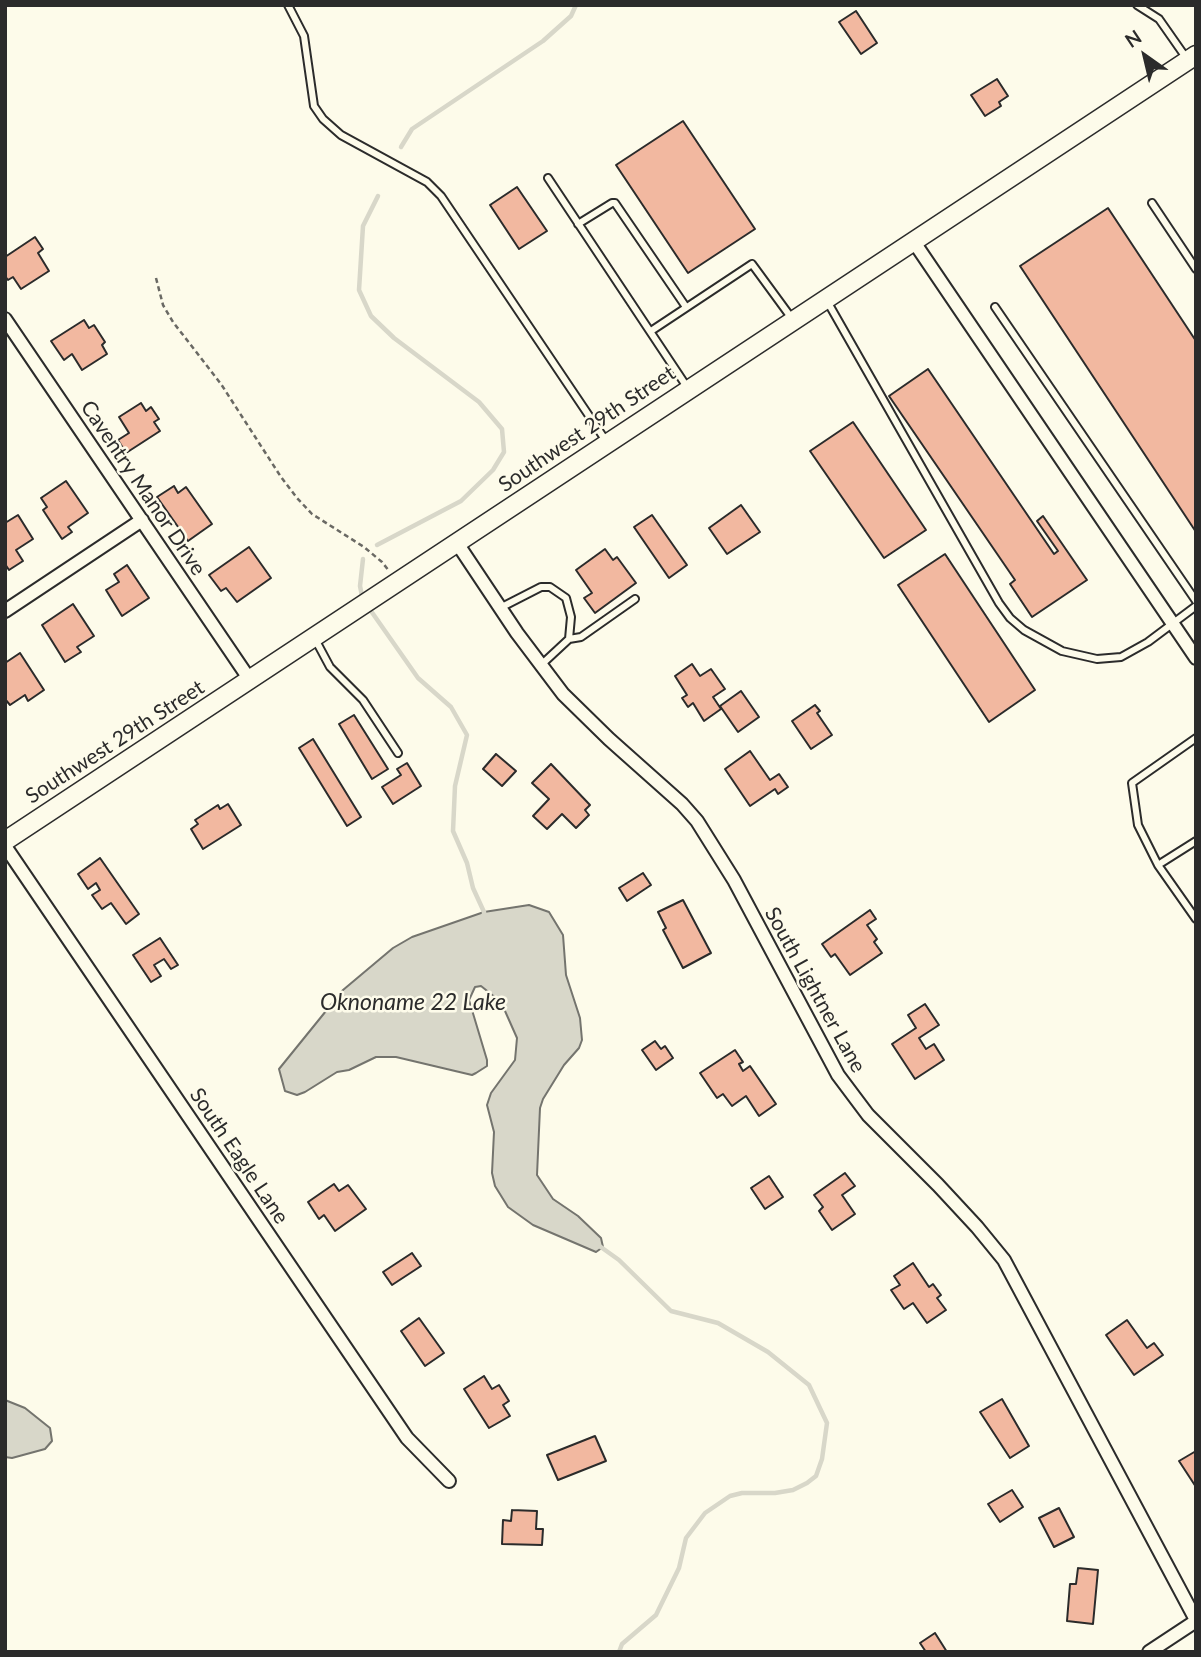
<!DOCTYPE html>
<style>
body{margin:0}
#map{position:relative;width:1201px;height:1657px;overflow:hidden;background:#fdfbea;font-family:Lato,sans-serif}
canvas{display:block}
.frame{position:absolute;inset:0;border:7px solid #2b2b2b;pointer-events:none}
.north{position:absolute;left:1110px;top:21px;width:70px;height:70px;-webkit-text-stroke:5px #fdfbea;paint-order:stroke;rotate:326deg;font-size:19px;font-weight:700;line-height:28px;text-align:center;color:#2b2b2b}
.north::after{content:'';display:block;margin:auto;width:24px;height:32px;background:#2b2b2b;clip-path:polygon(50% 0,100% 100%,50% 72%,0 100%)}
</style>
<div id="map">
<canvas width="1201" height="1657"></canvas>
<div class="frame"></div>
<div class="north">N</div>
</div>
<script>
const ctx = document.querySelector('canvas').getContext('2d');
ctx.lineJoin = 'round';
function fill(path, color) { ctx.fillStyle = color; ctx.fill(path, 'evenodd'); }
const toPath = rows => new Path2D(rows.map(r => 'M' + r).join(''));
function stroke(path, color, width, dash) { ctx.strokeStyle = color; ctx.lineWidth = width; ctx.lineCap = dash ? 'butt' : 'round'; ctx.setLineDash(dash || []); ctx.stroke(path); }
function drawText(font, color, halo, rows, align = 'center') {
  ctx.font = font + ' Lato,sans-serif'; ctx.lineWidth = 5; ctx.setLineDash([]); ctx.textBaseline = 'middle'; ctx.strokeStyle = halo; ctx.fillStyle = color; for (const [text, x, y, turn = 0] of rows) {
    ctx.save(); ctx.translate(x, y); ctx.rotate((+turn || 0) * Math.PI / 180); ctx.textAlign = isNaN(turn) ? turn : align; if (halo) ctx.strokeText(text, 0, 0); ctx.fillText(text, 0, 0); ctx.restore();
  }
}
const water = toPath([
 [529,905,549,912,563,935,566,975,580,1018,582,1040,579,1048,564,1065,543,1099,540,1108,537,1175,553,1199,578,1216,601,1238,603,1247,596,1252,533,1225,508,1207,495,1186,492,1173,494,1132,487,1105,491,1093,515,1060,517,1038,501,1002,481,986,475,987,469,1000,487,1060,487,1066,476,1073,472,1075,396,1057,376,1057,349,1070,337,1072,305,1092,297,1095,285,1091,279,1069,343,990,393,948,412,937,484,912,529,905],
 [5,1400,25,1408,50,1428,52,1441,45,1449,12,1458,5,1457,5,1400]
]);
const stream = toPath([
 [401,147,412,129,543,41,571,16,576,5],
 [377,545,461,501,493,470,504,452,502,429,479,402,394,338,371,316,359,290,363,226,378,196],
 [362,596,360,586,363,559],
 [371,611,418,678,451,707,467,735,455,786,453,831,467,863,473,888,484,912,484,917],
 [598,1245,619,1260,671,1311,718,1323,768,1352,809,1385,827,1423,822,1459,816,1476,807,1483,793,1490,775,1493,742,1493,730,1496,705,1513,686,1538,679,1568,656,1615,622,1644,619,1652]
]);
const building = toPath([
 [856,11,877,43,861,54,839,22,856,11],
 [997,79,1008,96,999,102,1001,106,985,116,971,95,997,79],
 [683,121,755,229,688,273,616,165,683,121],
 [517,187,547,231,519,249,490,205,517,187],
 [1108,208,1196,341,1196,532,1020,266,1108,208],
 [35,237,43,249,38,253,49,271,21,289,13,277,8,280,5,276,5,257,35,237],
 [84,320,89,328,94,325,105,342,102,345,107,354,82,370,72,354,64,360,51,341,84,320],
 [928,369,1054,554,1058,551,1037,521,1043,516,1087,580,1032,617,1010,584,1015,580,889,396,928,369],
 [141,403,146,411,151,407,159,419,154,422,160,431,126,453,118,440,129,433,119,417,141,403],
 [853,422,926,530,884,558,810,451,853,422],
 [66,481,88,513,68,527,72,532,62,539,43,510,47,507,41,498,66,481],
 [174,486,178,493,186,487,212,524,188,541,157,497,174,486],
 [741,505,760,532,727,554,709,528,741,505],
 [18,515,33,539,16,550,23,561,9,570,5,564,5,523,18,515],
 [652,515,687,565,669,578,634,527,652,515],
 [249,547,271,578,237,602,226,588,221,591,209,575,249,547],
 [605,549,613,560,617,557,636,583,595,613,584,598,592,593,576,570,605,549],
 [945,554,1035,690,989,722,898,585,945,554],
 [127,565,149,598,122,616,106,590,119,582,114,574,127,565],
 [73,604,94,636,77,647,81,652,65,662,42,625,73,604],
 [20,653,44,690,28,701,25,695,10,705,5,699,5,663,20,653],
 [692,664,700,676,711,669,725,689,713,697,721,709,704,721,693,703,688,707,682,698,687,695,675,676,692,664],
 [741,691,759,717,738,732,720,706,741,691],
 [815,705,820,711,817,713,832,735,811,749,792,721,815,705],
 [354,715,388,769,372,779,339,724,354,715],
 [313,739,361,817,347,826,299,748,313,739],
 [750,751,770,780,779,774,788,787,778,794,775,789,750,806,725,769,750,751],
 [496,754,516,771,502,786,483,769,496,754],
 [407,763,421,786,393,804,382,787,401,775,397,769,407,763],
 [551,764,590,805,585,810,589,815,576,828,562,814,547,829,533,816,549,799,532,783,551,764],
 [228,804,241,825,203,849,191,829,198,824,195,820,218,805,220,809,228,804],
 [100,858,139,914,126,924,111,903,102,909,92,895,100,890,96,883,88,889,78,874,100,858],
 [643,873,651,885,627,901,619,888,643,873],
 [683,900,711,953,683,968,663,930,666,928,658,912,683,900],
 [870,910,876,919,867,925,877,939,874,942,882,953,850,975,835,954,831,957,822,944,870,910],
 [160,938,178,965,171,969,164,959,154,965,161,976,151,982,133,955,160,938],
 [925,1004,939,1025,919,1038,926,1049,934,1044,944,1060,915,1079,892,1044,916,1028,908,1015,925,1004],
 [655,1041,661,1049,665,1046,673,1058,656,1070,642,1050,655,1041],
 [735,1050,743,1062,739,1064,743,1071,750,1066,776,1104,759,1116,746,1096,732,1106,723,1094,717,1098,700,1073,735,1050],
 [845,1173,855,1186,842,1195,855,1214,832,1230,819,1211,823,1207,814,1195,845,1173],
 [769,1176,783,1197,765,1209,751,1188,769,1176],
 [334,1184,339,1191,348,1185,366,1209,335,1231,324,1215,319,1219,308,1202,334,1184],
 [412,1253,421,1266,392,1285,383,1272,412,1253],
 [913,1263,929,1287,933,1284,941,1295,937,1298,946,1310,927,1323,913,1303,904,1309,891,1290,900,1285,894,1276,913,1263],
 [419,1318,444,1353,425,1366,401,1331,419,1318],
 [1127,1320,1147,1348,1154,1343,1163,1355,1134,1375,1106,1335,1127,1320],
 [484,1376,492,1389,499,1385,509,1401,503,1405,510,1416,489,1428,464,1389,484,1376],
 [1002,1399,1029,1446,1010,1458,980,1412,1002,1399],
 [595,1436,606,1461,558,1480,547,1455,595,1436],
 [1196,1451,1196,1487,1179,1461,1196,1451],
 [1012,1490,1023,1507,1000,1522,988,1504,1012,1490],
 [1059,1508,1074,1537,1054,1547,1039,1518,1059,1508],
 [512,1510,537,1511,536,1529,543,1529,542,1545,502,1544,503,1520,511,1521,512,1510],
 [1078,1568,1098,1570,1093,1624,1067,1621,1070,1584,1076,1584,1078,1568],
 [935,1633,947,1652,926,1652,920,1643,935,1633]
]);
const path = toPath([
 [156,278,163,305,173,322,221,384,281,477,297,498,312,514,364,547,382,562,389,571]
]);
const lane = toPath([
 [288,5,304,36,314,106,323,119,341,135,427,182,441,196,606,441],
 [1137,5,1159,19,1187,59],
 [548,178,687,387],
 [1152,203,1196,269],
 [578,224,612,203,615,203,686,307],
 [827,301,999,603,1010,618,1024,630,1062,651,1097,659,1121,657,1148,642,1196,606],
 [995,307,1196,601],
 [651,331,752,264,793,320],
 [500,608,541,587,550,587,566,598,571,617,569,639,541,665],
 [315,639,330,667,363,700,398,753],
 [569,639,581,637,635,599],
 [1196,841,1158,865,1196,919],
 [1158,865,1138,825,1132,783,1196,738]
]);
const street = toPath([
 [914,242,1196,658],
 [5,319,250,680],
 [457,543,517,633,563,694,609,739,682,804,697,821,734,880,838,1075,868,1115,938,1185,977,1227,1004,1260,1196,1620],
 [5,611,142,520],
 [5,846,407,1438,449,1481],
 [1149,1652,1196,1621]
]);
const secondary = toPath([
 [5,841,1196,55]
]);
const streetNames = [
 ["Southwest 29th Street",587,429,-34],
 ["Caventry Manor Drive",143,488,56],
 ["Southwest 29th Street",115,742,-33],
 ["South Lightner Lane",815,990,61],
 ["South Eagle Lane",239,1156,56]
];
const waterNames = [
 ["Oknoname 22 Lake",413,1003]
];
fill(water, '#d8d7c9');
stroke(water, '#74746e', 2);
stroke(stream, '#d8d7c9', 4.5);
fill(building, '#f2b8a0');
stroke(building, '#2b2b2b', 2);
stroke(lane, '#2b2b2b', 10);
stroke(street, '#2b2b2b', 16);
stroke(secondary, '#2b2b2b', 21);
stroke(path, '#6a6964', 2.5, [5, 3.5]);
stroke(lane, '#fdfbea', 6);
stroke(street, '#fdfbea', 12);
stroke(secondary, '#fdfbea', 18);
drawText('21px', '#2b2b2b', '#fdfbea', streetNames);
drawText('italic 23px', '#2b2b2b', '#fdfbea', waterNames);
</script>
